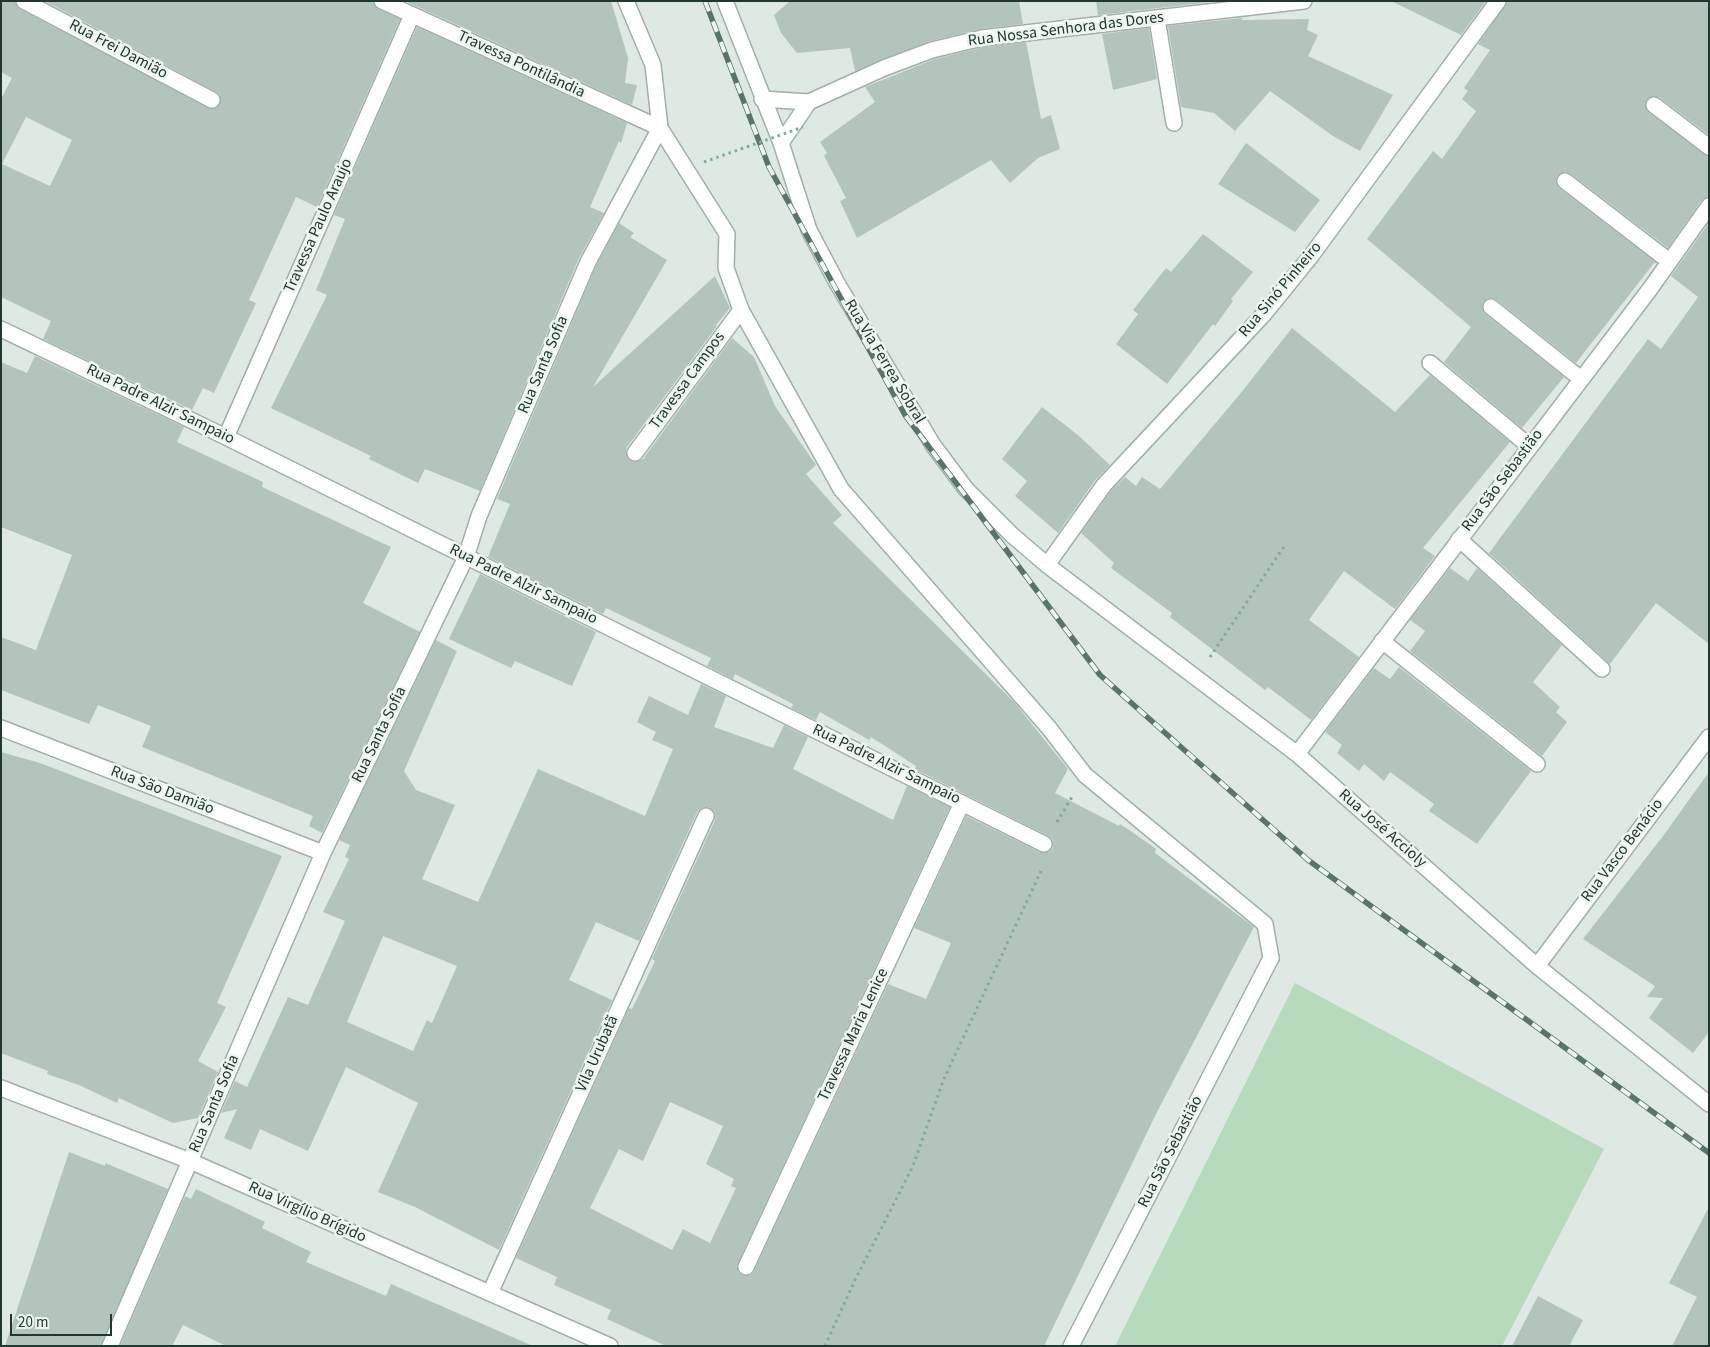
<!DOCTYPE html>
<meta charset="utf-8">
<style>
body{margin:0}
#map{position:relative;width:1710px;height:1347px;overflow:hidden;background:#dee9e3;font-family:"Source Sans 3",sans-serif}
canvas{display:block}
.frame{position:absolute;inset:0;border:2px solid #20382f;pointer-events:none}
.scale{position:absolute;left:10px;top:1314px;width:102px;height:22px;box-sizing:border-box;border:2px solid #20382f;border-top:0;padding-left:6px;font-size:15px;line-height:18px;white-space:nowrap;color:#20382f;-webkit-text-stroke:4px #eef6f1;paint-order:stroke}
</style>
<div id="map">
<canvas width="1710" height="1347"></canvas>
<div class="frame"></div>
<div class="scale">20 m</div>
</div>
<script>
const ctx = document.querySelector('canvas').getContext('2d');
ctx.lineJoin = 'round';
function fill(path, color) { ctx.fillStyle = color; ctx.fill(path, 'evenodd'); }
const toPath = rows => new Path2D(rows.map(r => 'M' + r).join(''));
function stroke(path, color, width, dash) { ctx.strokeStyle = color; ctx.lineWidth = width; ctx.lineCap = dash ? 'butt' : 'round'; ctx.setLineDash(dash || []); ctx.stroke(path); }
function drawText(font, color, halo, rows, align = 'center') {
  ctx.font = font + ' "Source Sans 3",sans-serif'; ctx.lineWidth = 5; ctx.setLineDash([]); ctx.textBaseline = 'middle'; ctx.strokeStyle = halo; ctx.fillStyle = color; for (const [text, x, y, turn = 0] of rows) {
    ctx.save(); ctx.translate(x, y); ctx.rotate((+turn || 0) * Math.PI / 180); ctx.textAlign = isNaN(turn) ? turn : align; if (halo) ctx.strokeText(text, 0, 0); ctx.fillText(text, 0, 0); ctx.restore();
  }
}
const green = toPath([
 [1295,983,1604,1149,1502,1346,1115,1346]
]);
const building = toPath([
 [1,1,15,1,20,9,212,109,220,104,220,95,216,92,45,1,373,1,378,9,400,19,317,207,296,197,249,300,256,303,214,393,203,388,192,410,43,339,51,321,1,297,1,99,12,78,1,72],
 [26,117,72,140,50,186,2,164],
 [405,1,611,1,628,58,625,83,637,85,632,105],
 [790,1,1019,1,1023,24,981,29,930,41,855,71,850,48,797,53,781,33,774,15],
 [1096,1,1220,1,1098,15],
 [1391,1,1486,1,1461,35],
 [1507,1,1709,1,1709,135,1659,97,1650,97,1645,104,1648,112,1709,156,1709,197,1701,201,1668,248,1571,174,1566,172,1558,175,1556,180,1559,188,1657,263,1654,263,1576,363,1497,300,1488,298,1482,305,1485,314,1564,377,1522,428,1444,362,1471,327,1367,239,1433,151,1442,159,1476,111,1462,99,1468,91,1464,88,1490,50,1478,44],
 [1242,18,1242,20,1309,19,1307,30,1318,35,1308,56,1393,95,1360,151,1333,136,1270,91,1235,131,1214,113,1181,107,1168,26],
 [417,27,627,123,621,143,619,141,590,207,604,213,579,258,480,491,425,469,418,483,369,459,371,456,271,408,327,295,316,290,345,219,334,215],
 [1149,28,1157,79,1113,90,1102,34],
 [1026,42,1041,119,1051,115,1060,149,1038,158,1010,183,991,160,857,238,840,201,846,198,824,156,827,153,820,142,875,102,865,87,935,59,984,47],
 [1246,143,1320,200,1295,232,1218,184],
 [619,223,634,233,630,237,667,260,593,387,715,276,730,308,716,325,717,326,627,447,626,452,629,460,634,462,643,459,732,338,754,357,775,406,816,465,806,474,842,515,833,523,1014,702,1068,769,1055,793,1119,826,1120,824,1138,836,1156,849,1155,853,1254,927,1157,1112,1044,1346,666,1346,607,1319,611,1310,554,1285,557,1277,516,1258,629,1008,632,1009,655,961,652,959,715,820,714,811,709,807,701,808,697,812,639,941,596,922,569,980,612,1000,499,1250,415,1207,378,1192,418,1103,346,1067,308,1151,260,1129,251,1150,224,1138,237,1109,221,1113,235,1081,247,1087,288,997,308,1005,345,921,323,912,349,859,345,857,350,845,339,840,436,640,457,651,404,771,416,790,455,805,422,879,478,902,538,769,645,816,673,749,652,740,656,732,637,722,649,696,688,715,701,684,726,696,714,727,773,748,784,725,808,737,793,769,893,820,907,786,950,807,738,1263,738,1272,743,1276,751,1275,754,1271,888,984,926,999,951,943,914,928,966,816,1040,852,1049,852,1053,848,1052,839,1048,836,915,769,916,766,871,737,869,740,820,712,816,720,791,708,793,704,735,674,733,679,707,666,711,658,606,608,603,614,488,557,510,504,497,499,596,266],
 [383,936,457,966,432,1023,427,1020,413,1051,347,1022],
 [670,1102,723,1126,706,1164,734,1179,731,1186,736,1188,710,1243,683,1229,672,1250,590,1208,619,1149,643,1161],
 [1709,223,1709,644,1656,603,1610,664,1489,553,1648,339,1661,349,1698,297,1671,276],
 [1203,234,1253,272,1231,299,1233,301,1215,326,1213,324,1167,384,1116,344,1138,314,1133,310,1166,268,1171,272],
 [1292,328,1395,412,1430,375,1510,442,1423,548,1435,556,1395,609,1344,571,1309,620,1359,657,1311,720,1268,687,1265,690,1170,617,1172,613,1111,568,1114,563,1081,533,1111,491,1125,477,1136,486,1142,477,1160,489,1240,394],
 [35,356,184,427,177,442,263,482,262,487,391,547,363,603,420,632,322,833,309,826,313,816,142,747,151,726,98,705,89,724,1,690,1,637,36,650,72,555,1,527,1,362,27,373],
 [1042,407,1079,436,1110,465,1096,479,1058,533,1015,496,1027,481,1002,459],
 [1450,568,1468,581,1477,568,1562,645,1533,682,1560,707,1556,712,1567,722,1542,756,1410,651,1425,631,1410,620],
 [480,574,596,632,572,686,515,661,511,668,449,639],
 [1399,667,1531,771,1477,844,1429,811,1434,804,1390,772,1384,781,1364,764,1359,771,1337,753,1342,745,1325,732,1374,668,1390,679],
 [1,752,40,763,282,856,217,1003,226,1007,198,1061,218,1072,198,1118,173,1123,119,1098,117,1103,79,1085,47,1074,48,1071,1,1053],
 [1709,772,1709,1032,1693,1053,1649,1018,1663,998,1647,997,1655,986,1583,939,1663,836],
 [69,1152,105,1166,105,1163,168,1189,101,1346,5,1346],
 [196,1189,265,1222,262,1228,311,1252,306,1262,386,1296,391,1284,533,1346,226,1346,183,1325,172,1346,120,1346,185,1196,191,1199],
 [1709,1207,1709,1346,1672,1346,1697,1297,1669,1283],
 [1538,1296,1583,1320,1569,1346,1512,1346]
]);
const path = toPath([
 [1210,657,1285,545],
 [1057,822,1072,797],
 [825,1346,854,1282,913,1166,943,1081,1042,869]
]);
const lane = toPath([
 [382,1,660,128],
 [1157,19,1174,123],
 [1654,105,1709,147],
 [1565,181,1669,261],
 [1491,307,1581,379],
 [1430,363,1529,446],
 [635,453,741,310],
 [841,489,1049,728,1085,775,1265,924,1271,958],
 [1459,539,1602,669],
 [1382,641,1537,764],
 [746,1267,962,803],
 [490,1293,706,816]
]);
const street = toPath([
 [24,1,212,100],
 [626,1,653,65,660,128,727,234,726,268,741,310,841,489],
 [725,1,781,143,809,230,837,283,933,445,966,489,1012,535,1047,565,1297,754,1537,966,1709,1104],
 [762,99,809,102,884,68,932,50,982,38,1304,1],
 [781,143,809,102],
 [1,329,226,437,1044,844],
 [226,437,412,15],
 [1047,565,1104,485,1264,314,1311,256,1498,1],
 [1,728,323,853],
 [1297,754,1650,289,1709,206],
 [1537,966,1709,737],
 [1,1088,190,1161,610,1346],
 [110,1346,323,853,466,557,479,516,588,262,660,128],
 [1071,1346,1271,958]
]);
const rail = toPath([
 [705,1,769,167,905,415,1100,675,1308,860,1709,1153]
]);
const pathBridge = toPath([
 [704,162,803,127]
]);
const streetNames = [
 ["Rua Nossa Senhora das Dores",1066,30,-7],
 ["Rua Frei Damião",118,50,28],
 ["Travessa Pontilândia",521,65,25],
 ["Travessa Paulo Araujo",319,226,-66],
 ["Rua Sinó Pinheiro",1281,290,-50],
 ["Rua Via Ferrea Sobral",884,362,59],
 ["Rua Santa Sofia",544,365,-67],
 ["Travessa Campos",688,381,-54],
 ["Rua Padre Alzir Sampaio",160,405,26],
 ["Rua São Sebastião",1503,481,-53],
 ["Rua Padre Alzir Sampaio",523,585,26],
 ["Rua Santa Sofia",380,735,-64],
 ["Rua Padre Alzir Sampaio",886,765,26],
 ["Rua São Damião",162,791,21],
 ["Rua José Accioly",1382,829,41],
 ["Rua Vasco Benácio",1623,851,-53],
 ["Travessa Maria Lenice",854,1035,-65],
 ["Vila Urubatã",598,1054,-66],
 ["Rua Santa Sofia",215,1104,-67],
 ["Rua São Sebastião",1171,1152,-63],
 ["Rua Virgílio Brígido",307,1213,24]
];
fill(green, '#b7dabd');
fill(building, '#b3c4bc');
stroke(lane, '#a1b0a9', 18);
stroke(street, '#a1b0a9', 18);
stroke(path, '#7fac9a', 3, [2.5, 4]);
stroke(lane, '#fff', 15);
stroke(street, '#fff', 15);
stroke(rail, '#5a746b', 5.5);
stroke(rail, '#eef6f1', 4, [11]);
stroke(pathBridge, '#7fac9a', 3, [2.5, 4]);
drawText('16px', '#20382f', '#eef6f1', streetNames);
</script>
